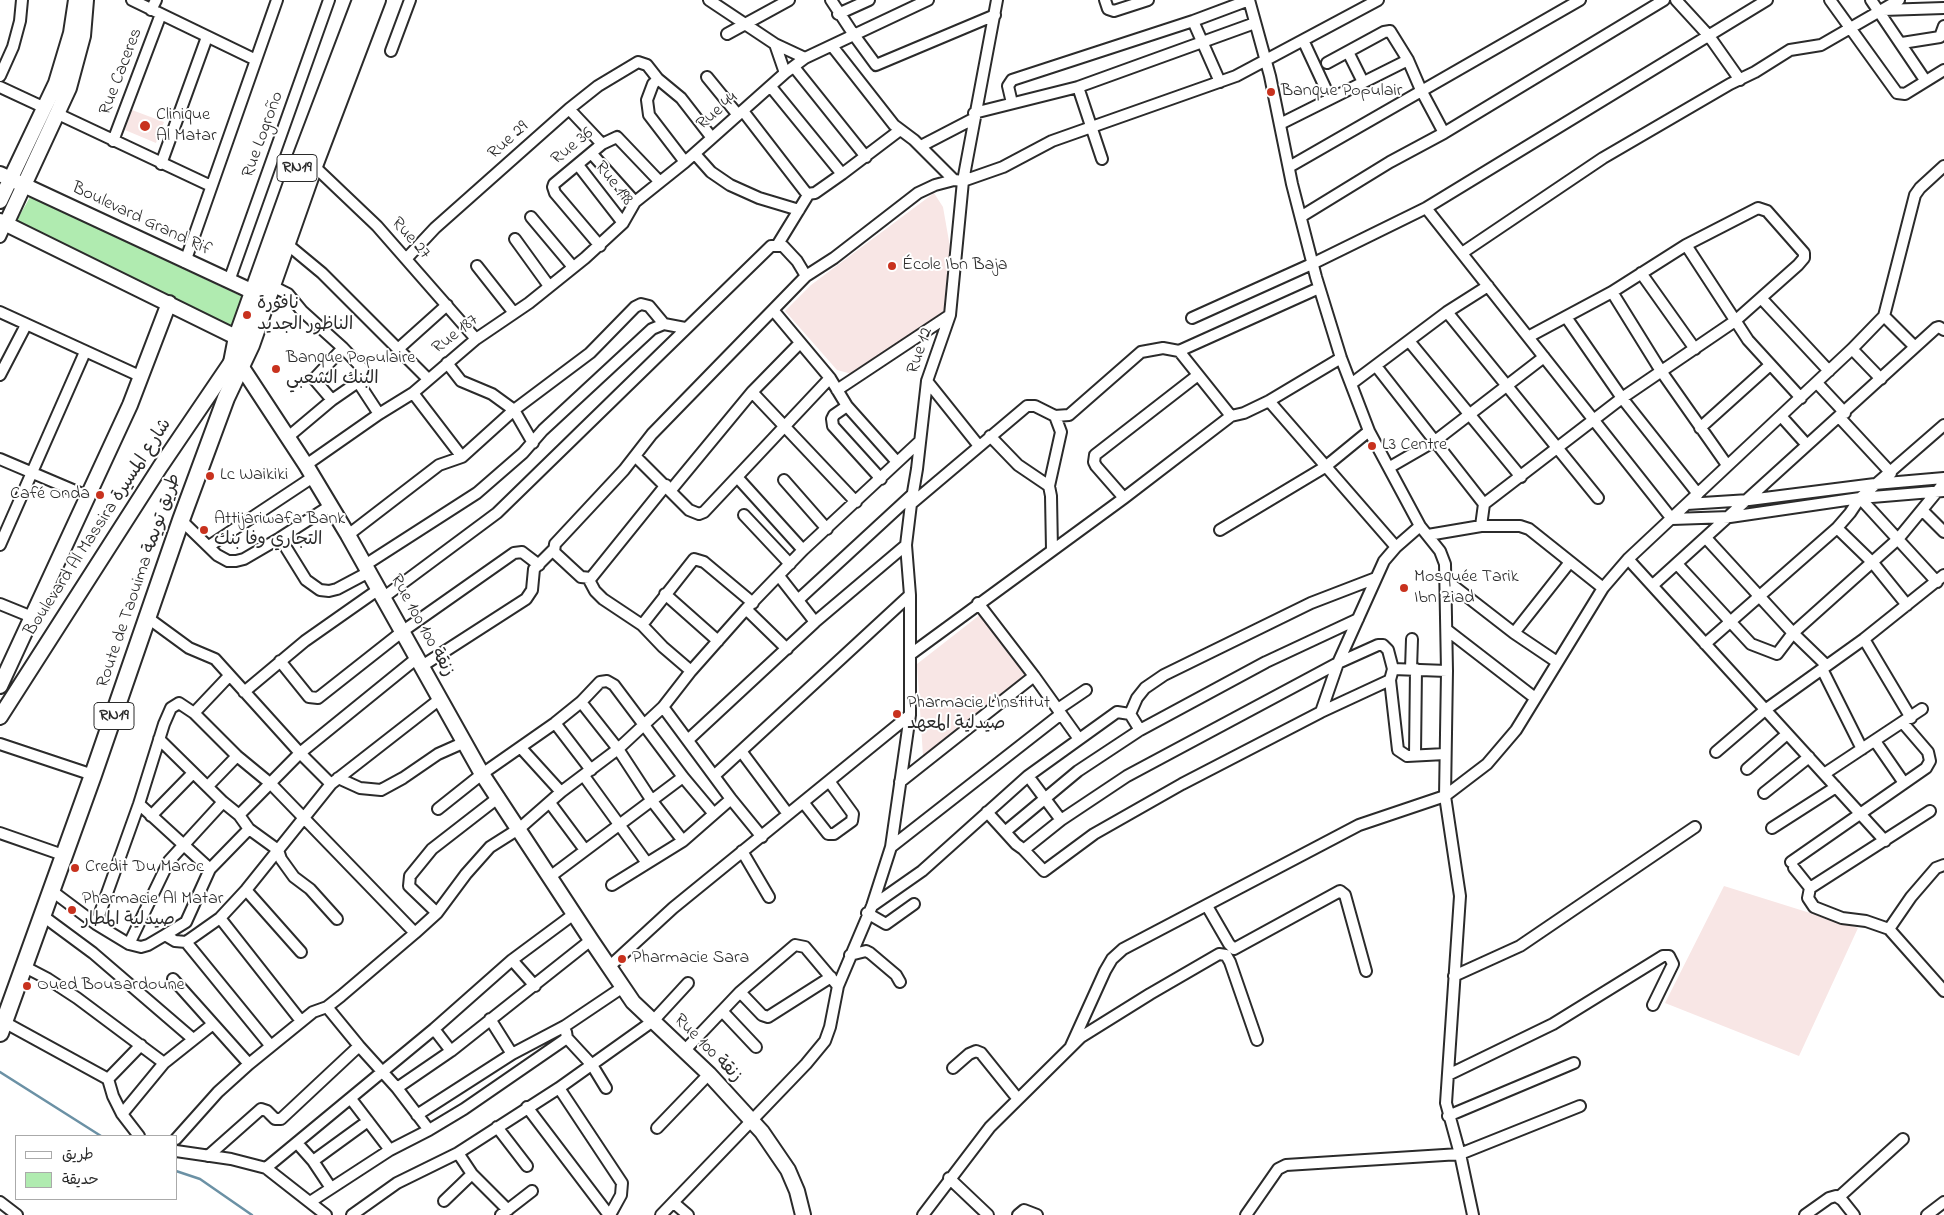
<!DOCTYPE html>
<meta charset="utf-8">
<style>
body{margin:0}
#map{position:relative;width:1944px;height:1215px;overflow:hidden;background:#fff;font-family:"Indie Flower","Playpen Sans Arabic",sans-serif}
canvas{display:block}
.legend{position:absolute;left:15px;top:1135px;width:162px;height:65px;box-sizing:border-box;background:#fff;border:1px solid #aaa;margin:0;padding:6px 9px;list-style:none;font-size:15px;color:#2b2b2b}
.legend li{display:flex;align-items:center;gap:10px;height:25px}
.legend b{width:25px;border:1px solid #aaa}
</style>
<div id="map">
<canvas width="1944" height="1215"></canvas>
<ul class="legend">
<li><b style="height:6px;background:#fff"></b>طريق</li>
<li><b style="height:14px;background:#b0ebb0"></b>حديقة</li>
</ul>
</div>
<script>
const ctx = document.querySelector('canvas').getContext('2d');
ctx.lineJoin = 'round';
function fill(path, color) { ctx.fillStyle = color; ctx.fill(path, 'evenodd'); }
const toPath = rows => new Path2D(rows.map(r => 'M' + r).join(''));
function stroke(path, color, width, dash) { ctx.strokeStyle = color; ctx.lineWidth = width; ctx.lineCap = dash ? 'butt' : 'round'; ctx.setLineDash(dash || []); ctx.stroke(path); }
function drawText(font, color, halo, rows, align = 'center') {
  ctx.font = font + ' "Indie Flower","Playpen Sans Arabic",sans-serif'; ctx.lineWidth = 4; ctx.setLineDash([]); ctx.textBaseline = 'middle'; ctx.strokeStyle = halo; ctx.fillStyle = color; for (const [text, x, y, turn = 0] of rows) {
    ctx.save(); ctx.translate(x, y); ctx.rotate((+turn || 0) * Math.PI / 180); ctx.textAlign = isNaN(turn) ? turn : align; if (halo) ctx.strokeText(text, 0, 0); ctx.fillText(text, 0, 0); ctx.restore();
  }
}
const built = toPath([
 [132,110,164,122,156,143,125,130],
 [934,193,943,207,950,247,943,315,852,374,837,370,785,311,811,285],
 [981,614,1032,675,923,756,917,664],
 [1724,886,1858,928,1799,1056,1665,1003]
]);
const green = toPath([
 [30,197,243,297,245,300,234,328,18,223,17,220]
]);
const stream = toPath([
 [0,1072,101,1136],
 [176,1171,200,1179,252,1215]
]);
const street = toPath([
 [132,0,256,60],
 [709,0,775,44,805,58],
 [831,0,854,35,876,65,995,15],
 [1105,0,1108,9,1114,11,1148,0],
 [1249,0,1270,76,1292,184,1316,277,1341,358,1369,431,1420,526,1440,551,1445,564,1447,671,1445,796,1460,896,1446,1103,1460,1154,1473,1215],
 [1676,0,1709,36,1740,80],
 [1830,0,1897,93,1905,94,1944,70],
 [1871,0,1925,80],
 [151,10,156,0],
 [1883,10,1944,8],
 [838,14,869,0],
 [1193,21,1220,82],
 [727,34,789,0],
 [1940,37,1944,26],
 [1303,40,1330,98],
 [1902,43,1940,37],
 [775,44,785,73],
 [832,46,894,125,914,140,954,180],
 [391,51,410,0],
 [1348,52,1363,82],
 [1327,63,1384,32,1390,31,1408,60,1421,90,1444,133],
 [794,67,866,157],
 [0,76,13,47,20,21,22,0],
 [707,77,738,115],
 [658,79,681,98,712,138],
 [0,87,45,108],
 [1078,87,1102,159],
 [1012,103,1008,86,1012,80,1193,21,1249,0],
 [569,109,602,144],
 [743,111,807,194,815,193,842,174,771,87],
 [974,113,1078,87,1255,23],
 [58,114,211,186],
 [1280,124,1408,60],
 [113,141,161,14],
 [921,146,973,119],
 [592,154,635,202],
 [695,154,711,172,730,185,759,198,799,210],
 [161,164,207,37],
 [578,165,623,223],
 [314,166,377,226,476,339],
 [1289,167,1580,0],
 [842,174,900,130],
 [1426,208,1672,519,1730,517,1860,498,1944,491],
 [1302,216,1390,162,1444,133,1664,0],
 [531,217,573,267],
 [0,237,6,224],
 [515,239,549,286],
 [287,244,322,273,428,379],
 [778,244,808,195],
 [1686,245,1748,340,1801,398],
 [600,246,555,193,553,187,554,184,602,144,617,137,660,182],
 [1462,253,1603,158,1730,84,1755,72,1790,50,1821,45,1899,0],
 [406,259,435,228,569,109,598,86,638,62,647,65,658,79,653,84,647,100,649,115,685,162],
 [185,262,277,0],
 [477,266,514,313],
 [1641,273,1695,349],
 [229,281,329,0],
 [272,286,288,294,302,311,343,348,363,369,358,382,332,400,288,437],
 [1612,292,1661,371,1727,465],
 [1761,298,1829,371],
 [773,310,830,378,847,406,897,462],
 [0,312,142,377],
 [1447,312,1598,498],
 [1884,316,1915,347],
 [1566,317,1622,398,1698,494],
 [1192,318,1314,263,1426,208,1767,0],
 [1409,341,1521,477],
 [398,349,447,305],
 [1852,349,1881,379],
 [1179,351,1231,416],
 [447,363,461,381,492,394,514,410,533,443],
 [1376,366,1484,504,1481,526],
 [0,375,26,325],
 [927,381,979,446],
 [358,382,379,414],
 [1817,383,1845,413],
 [1351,384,1447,312,1488,286],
 [837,390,950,315],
 [752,392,856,502],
 [413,393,462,457],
 [332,400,314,379,343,348],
 [1269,401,1396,547],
 [847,406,834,415,832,419,833,426,881,479],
 [1781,416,1807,445],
 [1840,418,1891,473],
 [1700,428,1770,365],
 [990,436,1018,465,1049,486,1051,496,1052,550],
 [635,456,689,510,699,514,704,512,830,378],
 [0,459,87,496],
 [306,465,379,414,413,393,476,339,529,303,585,258,623,223,635,202,685,162,785,73,805,58,928,0],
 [1390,467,1435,441,1544,357],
 [737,477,803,550],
 [784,480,827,529],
 [666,485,591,578,581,577,554,552,555,544,624,470,652,434,806,276,834,258,918,193,935,185,954,180,963,181,1003,167,1052,141,1236,76,1378,0],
 [1049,486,1061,432,1055,416],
 [671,490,752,392,800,343],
 [1124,498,1096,466,1094,462,1095,455,1198,375],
 [1860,498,1937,582],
 [911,504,1027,406,1035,406,1055,416,1069,415,1141,352,1163,348,1179,351,1319,288],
 [1484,504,1622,398,1735,321,1798,265,1804,258,1804,253,1767,211,1758,208,1686,245,1612,292,1528,337],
 [1687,504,1749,500,1875,484,1944,478],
 [1922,510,1944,532],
 [744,515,790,564],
 [181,520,217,555,228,561,236,561,244,559,280,538,330,506],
 [1837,528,1873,563,1907,605],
 [1220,530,1325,467,1369,431],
 [348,535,439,465,462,457,514,410,590,353,635,307,641,304,649,306,664,324],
 [1428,535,1481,526,1520,526,1529,529,1603,588],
 [280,538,306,580,320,590,329,591,337,589,369,572],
 [1706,538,1793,633,1826,665],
 [0,545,85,352],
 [209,546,313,477],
 [1628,559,1885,841],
 [1677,564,1751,644,1777,654,1793,633,1898,539,1944,483],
 [365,565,477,493,523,453,543,430,652,329,664,324,685,328],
 [779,576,815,622],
 [588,578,595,591,603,599,642,625,694,559,704,562,753,603],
 [1447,581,1514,633,1557,662],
 [1653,585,1936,328,1939,327,1944,330],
 [665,594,718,641],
 [384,597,497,513,771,246,783,246,797,261,806,276],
 [798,600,913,494],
 [978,603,1034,676,1079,739],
 [0,604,32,617],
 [746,609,787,649],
 [148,618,189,648,215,659,300,753,331,784],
 [642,625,663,647,691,671],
 [1447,630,1535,698],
 [1514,633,1570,562],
 [1864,639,1911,718],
 [1705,644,1837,528,1850,513,1860,498,1944,425],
 [911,654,1124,498,1231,416,1244,413,1269,401,1341,358],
 [280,661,309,697,318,698,403,631,514,553,522,552,539,565],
 [422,666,526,599,532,590,534,569,553,550],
 [1393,669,1447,671],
 [1411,669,1412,639],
 [1822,669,1862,749],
 [244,692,305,641,379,589],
 [581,702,618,749,652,801,683,841],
 [663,707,731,799,762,837],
 [1058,709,1086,690],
 [1321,712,1338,663,1378,645,1383,645,1388,650,1393,669,1390,680,1398,750,1407,756,1445,754],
 [194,713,229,676],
 [1130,714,1137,698,1145,688,1164,675,1311,603,1376,578],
 [555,723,591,770],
 [159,739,223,802,239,815,249,829,278,850,281,859,294,877,310,889,337,919],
 [689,739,815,622,906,545],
 [1875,741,1904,783],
 [0,744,93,775],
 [521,748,561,792],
 [741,751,788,814],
 [1716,752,1765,710,1864,639,1944,575],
 [1415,755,1416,669],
 [1747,769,1787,734],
 [1824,774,1922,709],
 [715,775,910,595],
 [584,776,647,863],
 [1028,776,1061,820],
 [338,778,360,788,381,790,403,778,438,754,465,742],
 [900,782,1034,676],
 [208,786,237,756],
 [1764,793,1809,757],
 [803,802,828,834,834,834,852,821,853,814,829,781],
 [550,803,585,850],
 [139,804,210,869],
 [438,809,482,774,555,723,581,702,600,682,607,681,614,685,683,777,714,814],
 [1930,811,1810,888,1808,898,1814,907,1842,918,1866,921,1889,929,1944,991],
 [987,812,1016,844,1023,849,1026,848,1061,820,1127,776,1338,663,1384,561,1396,547,1420,526],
 [239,815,300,753,417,658],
 [151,816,193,773],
 [1772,828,1836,787],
 [1006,831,1078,771,1140,730,1266,662,1358,619],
 [0,833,63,855],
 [891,847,1061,714],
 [1023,849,1044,871,1094,834,1182,784,1321,712,1390,680],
 [742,851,769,897],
 [1791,862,1926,768,1930,761,1928,752,1903,723],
 [1794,868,1810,888],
 [551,876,683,777],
 [612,885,683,841,731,799],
 [246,890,301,952],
 [52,891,96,924,129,944,141,947,148,945,165,935,175,941,186,942,220,918,246,890,331,784,440,699],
 [872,906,922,871,1028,776,1117,712,1130,714,1140,730],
 [1207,906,1229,944,1234,949,1340,891,1345,895,1366,971],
 [437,913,409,886,410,876,432,849,499,797],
 [867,913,886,924,914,904],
 [43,916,93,953,193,1039],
 [220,918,301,1021],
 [96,924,139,804,164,724,171,708,179,703,194,713,237,756,271,784,415,933],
 [1889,929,1911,897,1936,868,1944,865],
 [165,935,186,922,210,869,249,829],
 [186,942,270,1045],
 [129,944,169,861,223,802],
 [850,955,866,951,870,953,896,975,900,982],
 [512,960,535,986],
 [610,966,673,908,910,715],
 [25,967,48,979,77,998,164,1063],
 [1454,976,1520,946,1695,827],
 [173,979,249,1064],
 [740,992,762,1015,768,1017,831,977],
 [327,1007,359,1046,397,1088,429,1130],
 [723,1012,756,1047],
 [490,1019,512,1054],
 [4,1022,108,1079,113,1096,122,1114,139,1136],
 [434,1029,451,1051],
 [566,1032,567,1038,592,1065,606,1088],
 [1071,1046,1105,971,1112,959,1123,949,1359,825,1445,796,1487,764,1516,730,1603,588,1628,559,1852,349,1884,316,1915,195,1920,188,1944,166],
 [685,1050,740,992,795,945,805,947,838,986],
 [953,1068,969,1054,976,1051,981,1053,1018,1099],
 [1448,1075,1553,1024,1663,956,1669,956,1673,964,1653,1005],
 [108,1079,141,1045],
 [397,1088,451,1051,591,940],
 [559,1088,622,1183,621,1195,610,1215],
 [351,1099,390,1150],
 [527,1107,609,1215],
 [122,1114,164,1063,213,1024],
 [417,1115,512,1054,565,1026,623,987],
 [1448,1116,1574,1063],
 [497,1127,527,1166],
 [657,1128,709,1074],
 [176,1139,218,1092,249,1064,313,1012,327,1007,341,996,415,933,437,913,466,874,490,847,520,828,561,792,618,749,663,707,691,671,746,609,803,550,919,442],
 [297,1143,313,1161,331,1188],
 [176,1151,231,1159,266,1168,326,1215],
 [458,1153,472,1174,508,1210],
 [208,1156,261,1109,267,1111,275,1119,281,1119,359,1046],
 [313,1161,368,1121],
 [266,1168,434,1029,512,960,574,914],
 [949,1178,988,1215],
 [1839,1197,1903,1139],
 [444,1201,472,1174],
 [0,1202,17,1215],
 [310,1202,390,1150,429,1130,464,1109,567,1038],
 [674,1203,688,1215],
 [352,1215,397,1183,458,1153,559,1088,653,1021,688,983],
 [501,1215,532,1191],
 [661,1215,806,1064,825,1041,830,1027,838,986,872,906,891,847,910,715,910,595,906,545,911,504,917,469,927,381,950,315,963,181,997,0],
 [923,1215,990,1127,1081,1037,1150,994,1219,954,1226,955,1230,962,1257,1040],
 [1018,1215,1024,1210,1037,1215],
 [1246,1215,1278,1169,1286,1165,1460,1154,1580,1106],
 [1805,1215,1829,1198,1836,1196,1842,1200,1854,1215],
 [1927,1215,1944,1202]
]);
const secondary = toPath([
 [0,174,262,296],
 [0,201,56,83,71,33,76,0],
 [0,221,246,342],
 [6,224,69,88,83,36,86,0],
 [0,686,130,405,169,303],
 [0,717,160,467,232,361,241,366,306,465,348,535,482,774,591,940,633,1002,709,1074,762,1132,788,1170,797,1191,803,1215]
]);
const primary = toPath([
 [229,378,237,337,301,158,361,0],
 [0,1033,93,775,181,520,226,398,251,345,314,166,377,0]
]);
const markers = [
 [1271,92,5,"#c8321e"],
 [145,126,6,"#c8321e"],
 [892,266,5,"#c8321e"],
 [247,315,5,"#c8321e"],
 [276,369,5,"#c8321e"],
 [1372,446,5,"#c8321e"],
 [210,476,5,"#c8321e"],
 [100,495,5,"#c8321e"],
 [204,530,5,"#c8321e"],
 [1404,588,5,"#c8321e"],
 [897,714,5,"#c8321e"],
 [75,868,5,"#c8321e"],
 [72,910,5,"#c8321e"],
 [622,959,5,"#c8321e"],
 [27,986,5,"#c8321e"]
];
const shields = [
 [297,168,40],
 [114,716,40]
];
const shieldNames = [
 ["RN19",297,168],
 ["RN19",114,716]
];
const streetNames = [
 ["Rue Caceres",122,72,-69],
 ["Rue 44",718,112,-41],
 ["Rue Logroño",264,135,-70],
 ["Rue 29",509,141,-42],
 ["Rue 36",573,147,-39],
 ["Rue 198",613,184,52],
 ["Boulevard Grand Rif",141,220,25],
 ["Rue 27",410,239,48],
 ["Rue 187",456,335,-38],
 ["Rue 12",921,351,-72],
 ["Boulevard Al Massira شارع المسيرة",99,528,-57],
 ["Route de Taouima طريق تويمة",140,581,-71],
 ["Rue 100 زنقة 100",421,626,61],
 ["Rue 100 زنقة",707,1049,45]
];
const poiNames = [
 ["Banque Populair",1281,92],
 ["Clinique",156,116],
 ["Al Matar",156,137],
 ["École Ibn Baja",902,266],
 ["نافورة",257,305],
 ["الناظور الجديد",257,326],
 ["Banque Populaire",286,359],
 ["البنك الشعبي",286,380],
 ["L3 Centre",1382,446],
 ["Lc Waikiki",220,476],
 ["Café Onda",90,495,"right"],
 ["Attijariwafa Bank",214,520],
 ["التجاري وفا بنك",214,541],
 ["Mosquée Tarik",1414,578],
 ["Ibn Ziad",1414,599],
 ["Pharmacie L'Institut",907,704],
 ["صيدلية المعهد",907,725],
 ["Credit Du Maroc",85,868],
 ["Pharmacie Al Matar",82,900],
 ["صيدلية المطار",82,921],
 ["Pharmacie Sara",632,959],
 ["Oued Bousardoune",37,986]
];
fill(built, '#f8e6e5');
fill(green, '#b0ebb0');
stroke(stream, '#6b91a5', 2.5);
stroke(street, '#2b2b2b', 14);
stroke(secondary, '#2b2b2b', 18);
stroke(primary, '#2b2b2b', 20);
stroke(street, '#fff', 10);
stroke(secondary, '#fff', 14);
stroke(primary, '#fff', 16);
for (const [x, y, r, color] of markers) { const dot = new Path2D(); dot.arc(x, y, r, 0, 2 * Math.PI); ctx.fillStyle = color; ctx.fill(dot); stroke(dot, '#fff', 2); }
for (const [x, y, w] of shields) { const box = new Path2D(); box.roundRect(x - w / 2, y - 13.5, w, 27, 4); ctx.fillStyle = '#fff'; ctx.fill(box); stroke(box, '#2b2b2b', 1); }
drawText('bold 16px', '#2b2b2b', null, shieldNames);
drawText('18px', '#2b2b2b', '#fff', streetNames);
drawText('18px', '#2b2b2b', '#fff', poiNames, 'left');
</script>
